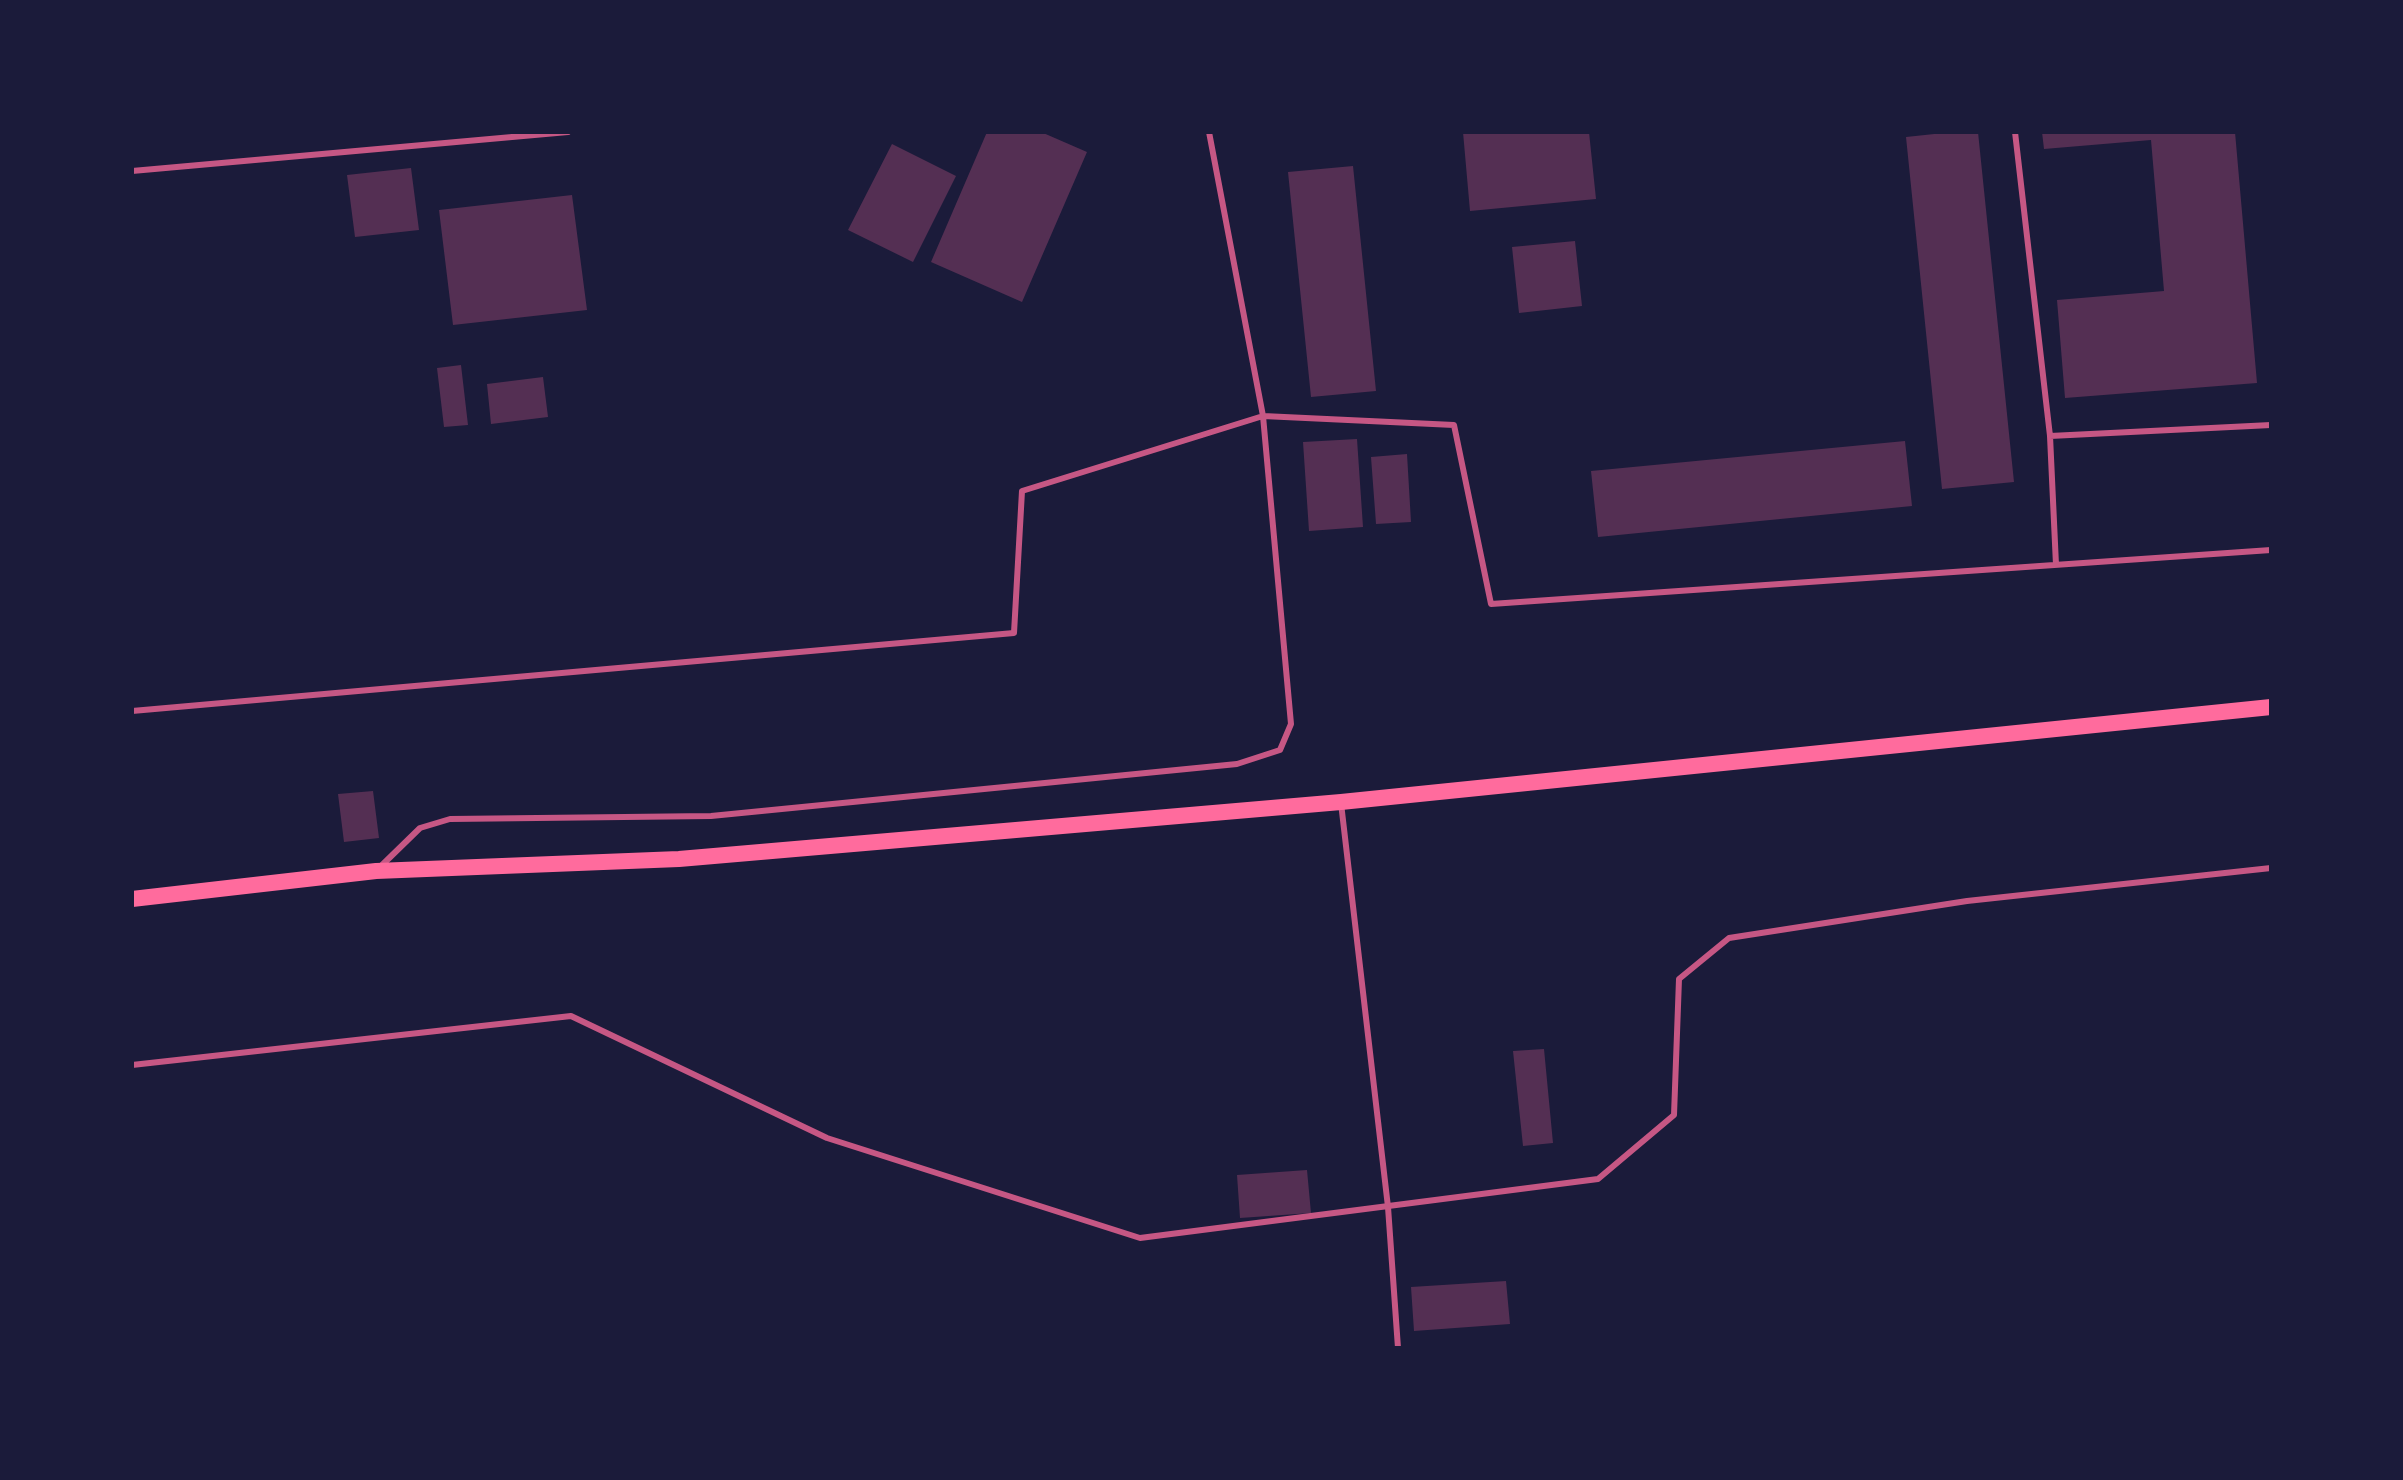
<!DOCTYPE html>
<style>
body{margin:0}
#map{position:relative;width:2403px;height:1480px;overflow:hidden;background:#1b1b3a;font-family:Commissioner,sans-serif}
canvas{display:block}
.frame{position:absolute;inset:0;border:134px solid #1b1b3a;pointer-events:none}
</style>
<div id="map">
<canvas width="2403" height="1480"></canvas>
<div class="frame"></div>
</div>
<script>
const ctx = document.querySelector('canvas').getContext('2d');
ctx.lineJoin = 'round';
function fill(path, color) { ctx.fillStyle = color; ctx.fill(path, 'evenodd'); }
const toPath = rows => new Path2D(rows.map(r => 'M' + r).join(''));
function stroke(path, color, width, dash) { ctx.strokeStyle = color; ctx.lineWidth = width; ctx.lineCap = dash ? 'butt' : 'round'; ctx.setLineDash(dash || []); ctx.stroke(path); }
const building = toPath([
 [987,132,1041,132,1087,152,1022,302,931,262],
 [1463,132,1589,132,1596,199,1470,211],
 [1953,132,1978,132,2014,482,1942,489,1906,137],
 [2042,132,2235,132,2257,383,2065,398,2057,300,2164,291,2151,140,2044,149],
 [892,144,956,176,913,262,848,230],
 [1353,166,1376,391,1311,397,1288,172],
 [411,168,419,230,355,237,347,175],
 [572,195,587,310,453,325,439,210],
 [1575,241,1582,306,1519,313,1512,247],
 [461,365,468,425,444,427,437,368],
 [543,377,548,417,491,424,487,384],
 [1357,439,1363,527,1309,531,1303,442],
 [1905,441,1912,506,1598,537,1591,471],
 [1407,454,1411,522,1376,524,1371,457],
 [373,791,379,838,344,842,338,794],
 [1544,1049,1553,1143,1523,1146,1513,1051],
 [1307,1170,1311,1213,1240,1218,1237,1175],
 [1506,1281,1510,1324,1414,1331,1411,1287]
]);
const service = toPath([
 [2015,132,2050,436,2271,425],
 [132,171,568,132],
 [2050,436,2056,565],
 [132,711,1014,633,1022,491,1263,416,1454,425,1491,604,2271,550],
 [1341,803,1388,1207,1398,1348],
 [379,868,420,828,450,819,711,816,1237,764,1280,750,1291,724,1263,416,1209,132],
 [132,1065,571,1016,827,1138,1140,1238,1598,1179,1674,1115,1679,979,1729,938,1967,901,2271,868]
]);
const secondary = toPath([
 [132,899,376,871,679,859,1341,802,2271,707]
]);
fill(building, '#542f53');
stroke(service, '#c65784', 6);
stroke(secondary, '#ff6b9d', 16);
</script>
